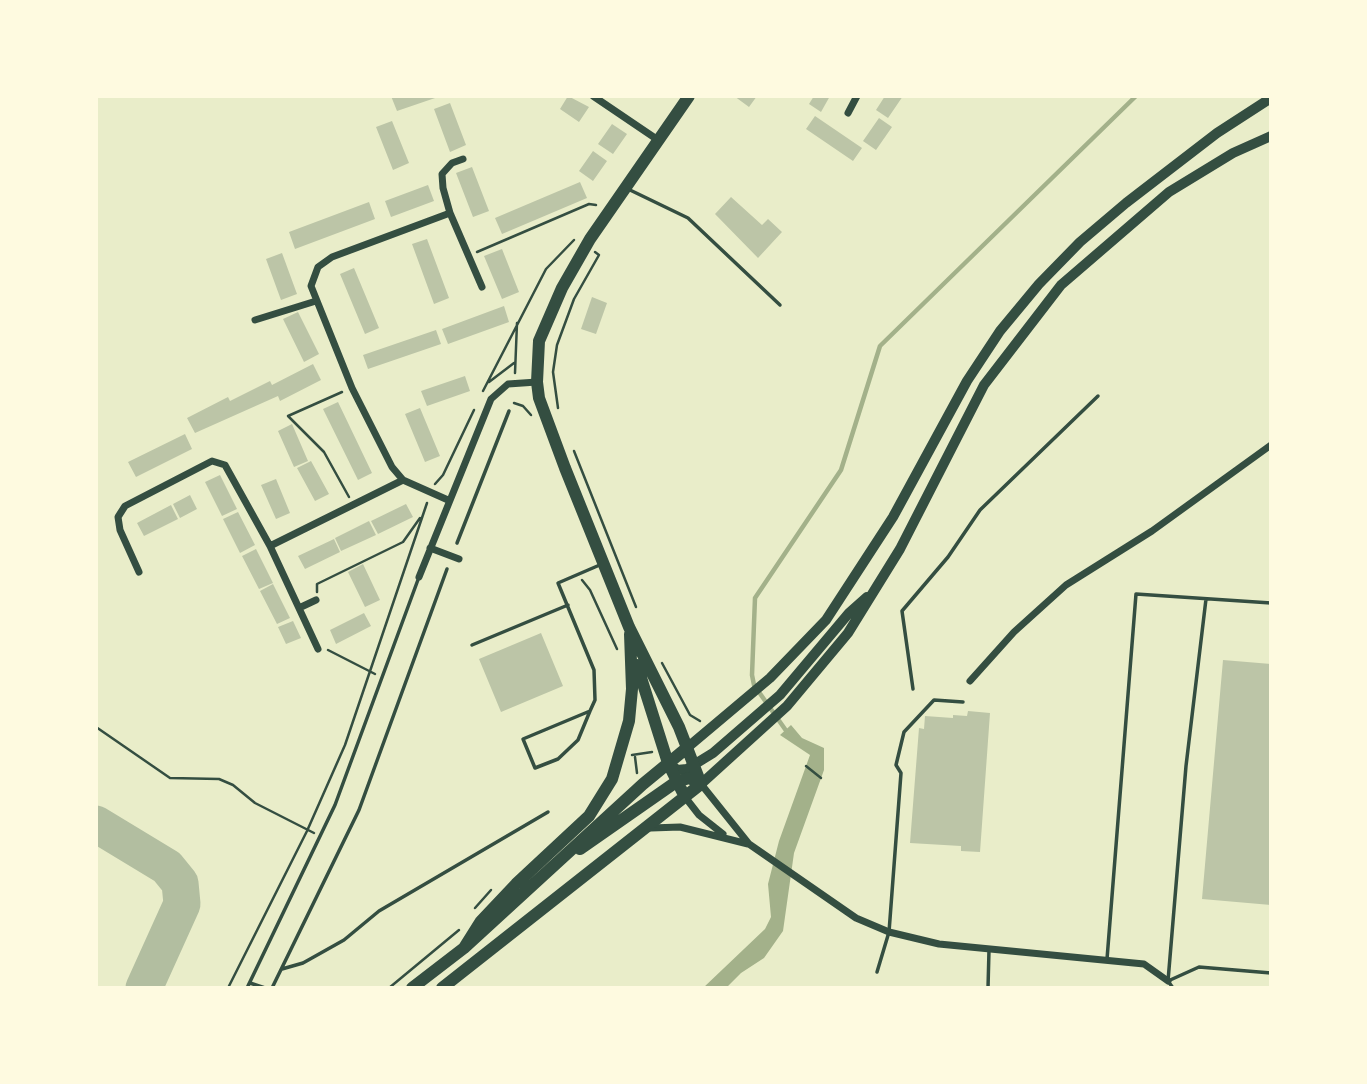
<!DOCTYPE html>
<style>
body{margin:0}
#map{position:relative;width:1367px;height:1084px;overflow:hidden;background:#e9edc9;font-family:"Archivo Narrow",sans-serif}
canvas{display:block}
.frame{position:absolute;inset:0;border:98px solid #fefae0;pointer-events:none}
</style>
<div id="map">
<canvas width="1367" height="1084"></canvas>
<div class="frame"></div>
</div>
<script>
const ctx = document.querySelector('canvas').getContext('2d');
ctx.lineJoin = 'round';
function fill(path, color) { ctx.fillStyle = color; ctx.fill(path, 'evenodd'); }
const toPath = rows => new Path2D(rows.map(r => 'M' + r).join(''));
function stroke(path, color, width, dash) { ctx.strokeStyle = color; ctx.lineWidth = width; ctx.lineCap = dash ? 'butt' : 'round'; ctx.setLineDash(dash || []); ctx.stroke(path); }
const water = toPath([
 [791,725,802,738,824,748,824,770,794,853,783,931,764,958,741,973,726,988,703,988,765,929,771,917,768,884,779,841,810,755,780,735]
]);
const stream = toPath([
 [787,732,754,685,752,675,755,598,841,470,880,346,1136,96]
]);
const taxiway = toPath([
 [96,824,167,867,180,883,182,904,144,988]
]);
const building = toPath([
 [391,96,438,96,438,97,397,111],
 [568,96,589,107,579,122,560,109],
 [734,96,757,96,749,107],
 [814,96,830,96,821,112,809,104],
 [885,96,903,96,888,118,876,110],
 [450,103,466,145,450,152,434,109],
 [815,116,862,148,853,161,806,129],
 [879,118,892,127,876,150,863,141],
 [392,121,409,163,393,170,376,127],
 [612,124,627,134,613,154,598,144],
 [593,151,607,161,593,181,579,171],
 [472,167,489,211,473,217,456,173],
 [580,182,587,198,502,234,495,218],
 [428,185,434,201,391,217,385,201],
 [731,197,762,225,768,219,782,232,758,258,715,214],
 [369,202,375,219,295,249,289,232],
 [427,239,449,298,434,304,412,244],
 [502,249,519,292,502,299,484,256],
 [282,253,297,294,281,300,266,259],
 [354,268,379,328,365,334,340,274],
 [592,297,607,303,596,334,581,329],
 [504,306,509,322,448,344,442,329],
 [298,312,319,354,304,362,283,319],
 [436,330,441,344,368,369,363,355],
 [313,364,321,380,280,401,278,396,195,433,187,418,228,397,230,401,270,381,272,385],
 [465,376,470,391,427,406,421,391],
 [338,402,372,473,358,480,323,409],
 [420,408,440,456,425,462,405,414],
 [292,424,308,461,294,467,278,431],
 [185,434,192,449,136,477,128,462],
 [311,461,329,494,315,501,297,468],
 [220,475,237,509,222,516,205,482],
 [276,479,290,513,276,519,261,485],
 [190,495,197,509,180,518,173,504],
 [406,504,413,517,378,534,371,521],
 [171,505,178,519,144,536,137,523],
 [238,512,255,545,240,553,223,519],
 [369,521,376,535,341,551,335,538],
 [334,539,340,552,305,569,298,556],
 [256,549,273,583,259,589,242,556],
 [363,564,380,600,365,607,348,572],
 [273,584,290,618,277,624,260,591],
 [364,613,371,626,336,644,330,630],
 [293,621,301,638,286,644,278,627],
 [541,633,563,686,501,712,479,659],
 [1223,660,1271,664,1271,905,1202,899],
 [968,711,990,713,980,852,961,851,961,846,910,843,919,728,924,729,925,716,953,718,953,715,967,716]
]);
const path = toPath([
 [477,252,589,204,596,205],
 [515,373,517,323],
 [489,382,514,363],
 [483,391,546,269,574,240],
 [342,392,288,416,324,452,349,497],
 [514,403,523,406,531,415],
 [558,408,553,372,557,345,574,299,599,255,595,252],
 [574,451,636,607],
 [435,484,443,475,474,410],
 [582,580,590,590,617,649],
 [317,592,317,584,403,542,420,518],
 [328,650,375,674],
 [662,663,690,715,700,721],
 [96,727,170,778,219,779,233,785,255,803,314,833],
 [632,755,652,752],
 [635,757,637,773],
 [806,766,821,778],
 [475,908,491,890],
 [228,988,307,831,345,745,427,503],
 [389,988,459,930]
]);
const service = toPath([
 [630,190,688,218,780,305],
 [457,543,509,411],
 [472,645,568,605],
 [913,689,902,611,948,557,980,510,1098,396],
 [590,711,523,739,535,768,558,759,578,740,590,711,595,700,594,670,558,583,602,564],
 [1107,959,1136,594,1271,603],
 [282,969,303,963,344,940,379,911,548,812],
 [877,972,889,932,901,773,896,765,904,732,934,700,963,702],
 [1168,981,1199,967,1271,973],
 [250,983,265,988],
 [247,988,335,805,419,577],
 [272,988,359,810,447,569],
 [988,988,989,950],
 [1173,988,1168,981,1186,766,1206,599]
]);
const minor = toPath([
 [593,96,658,140],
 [848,113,857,96],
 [463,159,452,163,442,174,443,188,450,213,482,287],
 [255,320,316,301],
 [448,500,403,480,392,467,352,388,311,286,318,267,332,257,450,213],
 [270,546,403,480],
 [430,548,459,559],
 [139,572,120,530,118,517,125,506,212,461,225,465,270,546,318,649],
 [419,577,491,399,508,384,537,382],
 [299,608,316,600],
 [970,681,1014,632,1066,585,1152,531,1271,445],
 [701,784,749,844,856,918,889,932,939,944,1144,964,1168,981],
 [685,797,699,815,723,834],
 [651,828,680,827,748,844]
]);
const tertiary = toPath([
 [688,747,770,678,826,620,893,517,967,381,1000,331,1039,284,1080,242,1126,203,1217,133,1271,98],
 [669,763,677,770,687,769,713,753,780,695,849,613,867,597],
 [701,784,787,706,848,633,900,549,984,385,1061,285,1169,192,1233,153,1271,136]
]);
const trunk = toPath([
 [689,96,590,239,562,288,539,341,537,382,539,398,565,468,629,627,679,727,701,784],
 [637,665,668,763,685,797],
 [580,849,676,782,689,778,701,784],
 [464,948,481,921,516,884,589,816,612,779,629,721,632,689,630,634],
 [412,988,464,948,643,784,688,747],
 [442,988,701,784]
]);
fill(water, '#a3b18a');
stroke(stream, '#a3b18a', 4.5);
stroke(taxiway, '#b2bea0', 37);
fill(building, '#bcc5a7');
stroke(path, '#344e41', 2.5);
stroke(service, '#344e41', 3.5);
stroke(minor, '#344e41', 7);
stroke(tertiary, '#344e41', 10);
stroke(trunk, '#344e41', 12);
</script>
